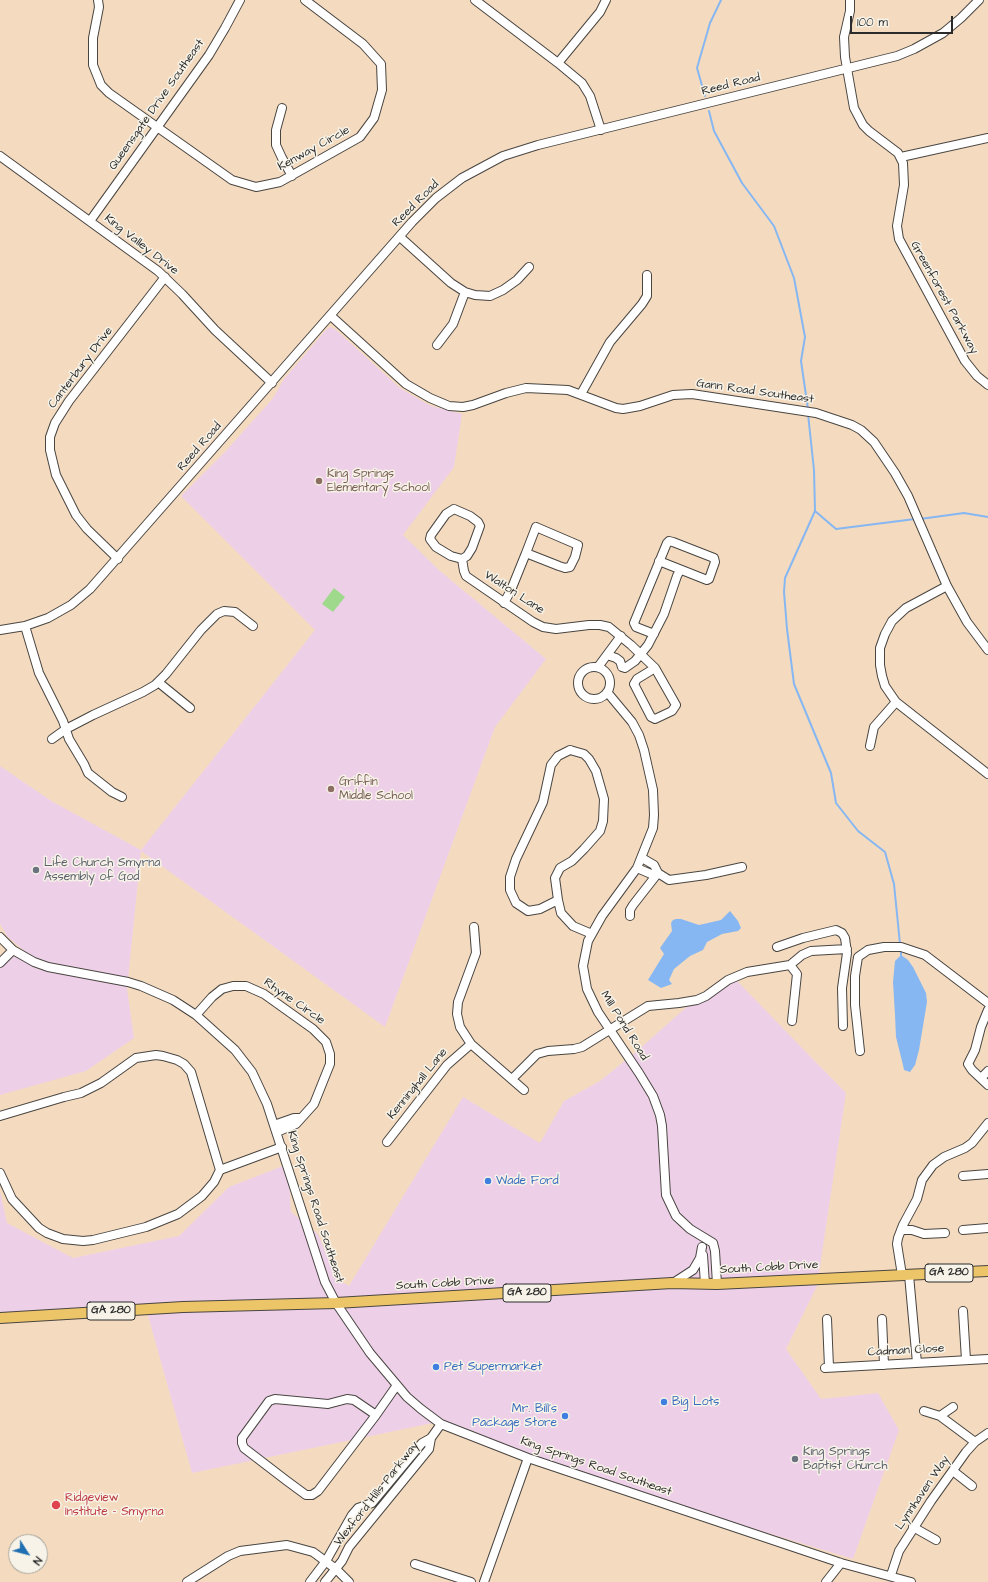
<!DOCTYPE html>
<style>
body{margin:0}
#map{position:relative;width:988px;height:1582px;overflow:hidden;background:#f4dbbf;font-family:"Architects Daughter",sans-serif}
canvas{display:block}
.north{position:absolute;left:8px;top:1534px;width:40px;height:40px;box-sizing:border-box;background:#f7f3e8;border:1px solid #a5a39c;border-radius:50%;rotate:126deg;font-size:11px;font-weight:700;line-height:16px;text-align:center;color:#2b2b2b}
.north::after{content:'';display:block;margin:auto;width:14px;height:18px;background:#1f6fb2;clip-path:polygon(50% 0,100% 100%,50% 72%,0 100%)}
.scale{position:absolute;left:850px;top:16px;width:103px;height:18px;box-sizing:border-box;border:2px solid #2b2b2b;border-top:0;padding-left:5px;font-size:12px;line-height:14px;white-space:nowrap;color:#2b2b2b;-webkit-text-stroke:3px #f7f3e8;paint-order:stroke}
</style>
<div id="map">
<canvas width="988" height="1582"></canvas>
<div class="north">N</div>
<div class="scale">100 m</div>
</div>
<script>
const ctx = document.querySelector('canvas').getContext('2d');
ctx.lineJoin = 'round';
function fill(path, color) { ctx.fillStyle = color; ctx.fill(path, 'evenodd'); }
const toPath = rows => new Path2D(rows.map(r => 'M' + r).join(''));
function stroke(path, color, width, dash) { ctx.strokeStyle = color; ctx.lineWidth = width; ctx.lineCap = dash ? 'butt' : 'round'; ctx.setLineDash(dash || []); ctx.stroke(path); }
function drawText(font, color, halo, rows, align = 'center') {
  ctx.font = font + ' "Architects Daughter",sans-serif'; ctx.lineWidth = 3; ctx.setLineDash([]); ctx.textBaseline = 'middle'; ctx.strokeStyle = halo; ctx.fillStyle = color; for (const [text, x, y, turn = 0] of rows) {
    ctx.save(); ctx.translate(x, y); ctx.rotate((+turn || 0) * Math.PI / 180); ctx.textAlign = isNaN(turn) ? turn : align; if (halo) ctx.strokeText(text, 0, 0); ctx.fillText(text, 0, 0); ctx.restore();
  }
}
const built = toPath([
 [330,327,335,329,400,388,415,397,431,406,462,414,454,467,403,535,440,571,546,659,495,727,385,1027,141,851,127,989,134,1038,86,1071,0,1095,0,967,23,950,7,936,0,924,0,766,53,802,141,850,315,630,181,496,225,452,273,398,284,379,326,330],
 [737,981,846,1093,817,1286,786,1349,821,1399,878,1393,899,1430,853,1559,725,1520,533,1456,438,1422,192,1473,147,1312,0,1316,0,1191,7,1223,73,1258,179,1236,229,1187,288,1164,291,1212,318,1234,336,1278,349,1286,463,1097,540,1143,564,1101,600,1081,637,1051,699,996]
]);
const green = toPath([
 [334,588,345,597,333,612,322,604]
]);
const water = toPath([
 [730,911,738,921,741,928,738,931,722,934,707,942,703,950,690,956,674,969,669,980,672,984,661,988,648,980,664,954,660,948,672,931,671,923,673,920,676,919,681,919,699,925,721,920],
 [901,955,908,960,913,967,926,993,927,1002,919,1050,915,1065,910,1072,904,1070,903,1065,896,1037,895,1015,893,982,895,961]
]);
const stream = toPath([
 [705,96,697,68,710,23,721,0],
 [709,111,714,131,742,183,774,226,794,278,805,337,801,361,808,409],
 [808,414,814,470,815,511,785,578,784,592,787,629,794,684,831,773,836,803,858,831,885,852,894,884,900,944],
 [815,511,836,529,915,519],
 [920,519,964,513,988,517],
 [901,949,901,955]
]);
const minor = toPath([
 [98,0,99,7,93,38,93,65,101,85,109,93,232,180,256,187,280,182,360,137,374,118,382,90,381,64,363,44,305,0],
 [475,0,558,63,582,83,590,96,601,130],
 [850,0,850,11,844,37,845,57,854,108,863,125,869,131,898,153,903,163,904,185,897,226,899,239,965,361,977,376,988,385],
 [558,63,600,12,606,0],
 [282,108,276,130,276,145,282,158,292,176],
 [0,156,158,271,182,294,215,330,272,383],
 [901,157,988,138],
 [90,221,209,55,225,28,240,0],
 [400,237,451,283,465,292,475,295,490,296,503,290,517,280,529,267],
 [331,316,406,384,430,398,449,406,463,407,473,405,506,393,526,388,568,390,616,408,623,409,640,406,673,395,692,394,816,413,852,425,861,430,874,442,895,473,908,496,947,586,967,622,988,650],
 [437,345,453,324,465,292],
 [581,394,610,342,642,304,647,296,647,275],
 [454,509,470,516,478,522,480,526,472,548,467,556,462,559,451,556,436,547,430,539,431,535,446,514,454,509],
 [536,527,578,545,575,557,570,567,565,568,559,566,526,553,536,527],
 [118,559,87,529,76,515,56,475,50,450,50,437,55,423,69,401,165,277],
 [462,559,464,571,466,576,533,622,543,627,556,629,589,625,600,625,609,627,631,645,655,668],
 [947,586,906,608,892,621,885,634,880,648,880,665,882,676,885,686,896,702,988,774],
 [504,603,511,590,526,553],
 [25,626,39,673,63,721,69,739,84,764,88,773,112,792,122,797],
 [0,630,25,626,48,618,71,605,90,589,412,222,436,198,462,178,503,156,538,145,897,56,914,49,943,33,961,18,979,0],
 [654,634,636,627,634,623,667,543,669,541,673,542,714,558,715,562,709,579,707,580,659,561],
 [607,655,616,658,620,661,622,667],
 '578 683a16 16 0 1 1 32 0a16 16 0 1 1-32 0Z',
 [598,667,621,636],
 [622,667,625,668,635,661,648,645,664,614,677,576,680,570],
 [655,668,676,705,672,711,655,719,651,717,634,684,637,679,655,668],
 [158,682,190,708],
 [607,692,632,722,639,735,644,750,653,790,654,815,653,828,637,868,602,916,588,941,583,966,587,989,598,1012,639,1073,653,1096,660,1115,662,1126,666,1195,676,1216,690,1229,713,1243,715,1251,717,1284],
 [52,739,66,729,93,715,143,692,155,685,166,674,201,630,217,614,224,611,235,612,253,626],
 [870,746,874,727,896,702],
 [570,750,584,754,589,759,596,771,604,799,603,821,600,831,584,849,572,861,560,868,555,878,558,900,540,909,528,911,516,903,510,890,510,877,516,859,543,802,551,765,558,756,570,750],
 [642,858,654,865,658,873],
 [637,868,651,874,658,873,669,880,706,875,742,867],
 [558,900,561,913,573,926,592,934],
 [630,916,630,910,633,905,658,873],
 [474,927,476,953,458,1002,457,1014,460,1027,471,1044,524,1090],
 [0,937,13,950,34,962,48,967,128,982,141,986,173,1000,196,1015,235,1050,252,1072,267,1104,325,1282,336,1303,370,1353,407,1397,421,1409,441,1424,528,1458,841,1563,911,1582],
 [777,947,803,938,836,930,842,933,845,938,847,953,842,988,843,1026],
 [0,963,13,950],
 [790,965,797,974,792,1021],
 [988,1010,981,1027,975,1050,968,1064,972,1070,988,1085],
 [196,1015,212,997,222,989,233,986,246,986,264,994,313,1029,326,1042,330,1054,330,1064,314,1104,296,1124,277,1132],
 [860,1051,855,1005,855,976,858,957,868,950,884,947,901,947,925,955,988,1003],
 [981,1078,988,1071],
 [512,1079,537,1054,548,1051,574,1049,582,1047,648,1006,679,1003,697,1000,706,996,728,980,747,972,790,965,802,955,811,951,847,949],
 [0,1116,64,1097,81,1093,101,1083,136,1058,156,1055,163,1056,177,1060,184,1064,191,1072,220,1170,214,1182,202,1196,178,1214,146,1227,93,1240,83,1241,63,1239,47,1233,39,1228,12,1199,0,1173],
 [274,1125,294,1118,301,1118],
 [387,1142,447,1065,471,1044],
 [220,1170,282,1147],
 [963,1176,988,1174],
 [901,1230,912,1230,924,1234,945,1233],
 [963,1230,988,1228],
 [703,1255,705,1284],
 [902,1275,897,1244,898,1238,903,1225,917,1199,922,1180,933,1165,944,1157,965,1148,972,1143,988,1123],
 [909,1275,917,1363],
 [673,1283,693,1270,700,1258,702,1247],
 [963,1311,966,1360],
 [827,1319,829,1367],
 [882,1319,884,1365],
 [825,1368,988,1359],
 [924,1411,940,1416,975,1442],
 [376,1415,318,1491,312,1495,306,1495,287,1481,244,1448,242,1443,242,1438,269,1401,275,1399,328,1404,347,1399,354,1400,376,1415,397,1385],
 [940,1416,953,1407],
 [953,1471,972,1486],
 [913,1527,936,1540],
 [415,1564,471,1582],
 [891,1575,899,1551,931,1501,966,1452,975,1442,988,1433],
 [187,1582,228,1556,240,1551,287,1545,313,1552,336,1569,349,1582],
 [310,1582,326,1561,352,1515,358,1508,372,1503,422,1443,431,1438,441,1424],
 [325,1582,342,1561,349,1547,429,1449,431,1438],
 [484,1582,528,1458],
 [826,1582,841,1563]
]);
const major = toPath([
 [0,1318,183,1307,336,1303,672,1283,717,1284,988,1271]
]);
const markers = [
 [319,481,4,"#8d6e63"],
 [331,789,4,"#8d6e63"],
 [36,870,4,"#6b7280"],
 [488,1181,4,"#3f7fe0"],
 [436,1367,4,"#3f7fe0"],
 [664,1402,4,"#3f7fe0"],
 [565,1416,4,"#3f7fe0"],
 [795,1459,4,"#6b7280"],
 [56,1505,5,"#e0444e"]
];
const shields = [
 [949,1273,48],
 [527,1293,48],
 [111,1311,48]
];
const shieldNames = [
 ["GA 280",949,1273],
 ["GA 280",527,1293],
 ["GA 280",111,1311]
];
const streetNames = [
 ["Reed Road",731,85,-14],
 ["Queensgate Drive Southeast",157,105,-55],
 ["Kenway Circle",314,149,-29],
 ["Reed Road",416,204,-45],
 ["King Valley Drive",141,245,38],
 ["Greenforest Parkway",944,298,61],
 ["Canterbury Drive",81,368,-53],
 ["Gann Road Southeast",755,392,8],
 ["Reed Road",200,447,-49],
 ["Walton Lane",514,593,33],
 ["Rhyne Circle",294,1002,35],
 ["Mill Pond Road",624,1026,58],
 ["Kenninghall Lane",418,1084,-51],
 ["King Springs Road Southeast",315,1207,72],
 ["South Cobb Drive",769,1268,-3],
 ["South Cobb Drive",445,1284,-3],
 ["Cadman Close",906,1351,-3],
 ["King Springs Road Southeast",596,1467,19],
 ["Lynnhaven Way",923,1493,-56],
 ["Wexford Hills Parkway",377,1494,-52]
];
const educationNames = [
 ["King Springs",327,474],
 ["Elementary School",327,488],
 ["Griffin",339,782],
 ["Middle School",339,796]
];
const worshipNames = [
 ["Life Church Smyrna",44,863],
 ["Assembly of God",44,877],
 ["King Springs",803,1452],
 ["Baptist Church",803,1466]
];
const shopNames = [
 ["Wade Ford",496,1181],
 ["Pet Supermarket",444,1367],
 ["Big Lots",672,1402],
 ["Mr. Bill's",557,1409,"right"],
 ["Package Store",557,1423,"right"]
];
const healthNames = [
 ["Ridgeview",65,1498],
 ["Institute - Smyrna",65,1512]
];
fill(built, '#edd0e8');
fill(green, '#9fd98c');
fill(water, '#86b7f2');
stroke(stream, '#86b7f2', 2);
stroke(minor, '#494541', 10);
stroke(major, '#494541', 12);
stroke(minor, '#fff', 8);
stroke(major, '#edc569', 10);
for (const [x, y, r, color] of markers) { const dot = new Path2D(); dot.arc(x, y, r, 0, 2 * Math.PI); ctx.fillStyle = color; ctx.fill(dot); stroke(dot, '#f7f3e8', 1.5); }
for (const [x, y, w] of shields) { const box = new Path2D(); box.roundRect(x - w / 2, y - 9, w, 18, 3); ctx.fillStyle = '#f7f3e8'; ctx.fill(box); stroke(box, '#2b2b2b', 1); }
drawText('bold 11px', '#2b2b2b', null, shieldNames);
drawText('12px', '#2b2b2b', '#f7f3e8', streetNames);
drawText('12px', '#785e54', '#f7f3e8', educationNames, 'left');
drawText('12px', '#5b616d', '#f7f3e8', worshipNames, 'left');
drawText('12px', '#366cbe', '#f7f3e8', shopNames, 'left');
drawText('12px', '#be3a42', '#f7f3e8', healthNames, 'left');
</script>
